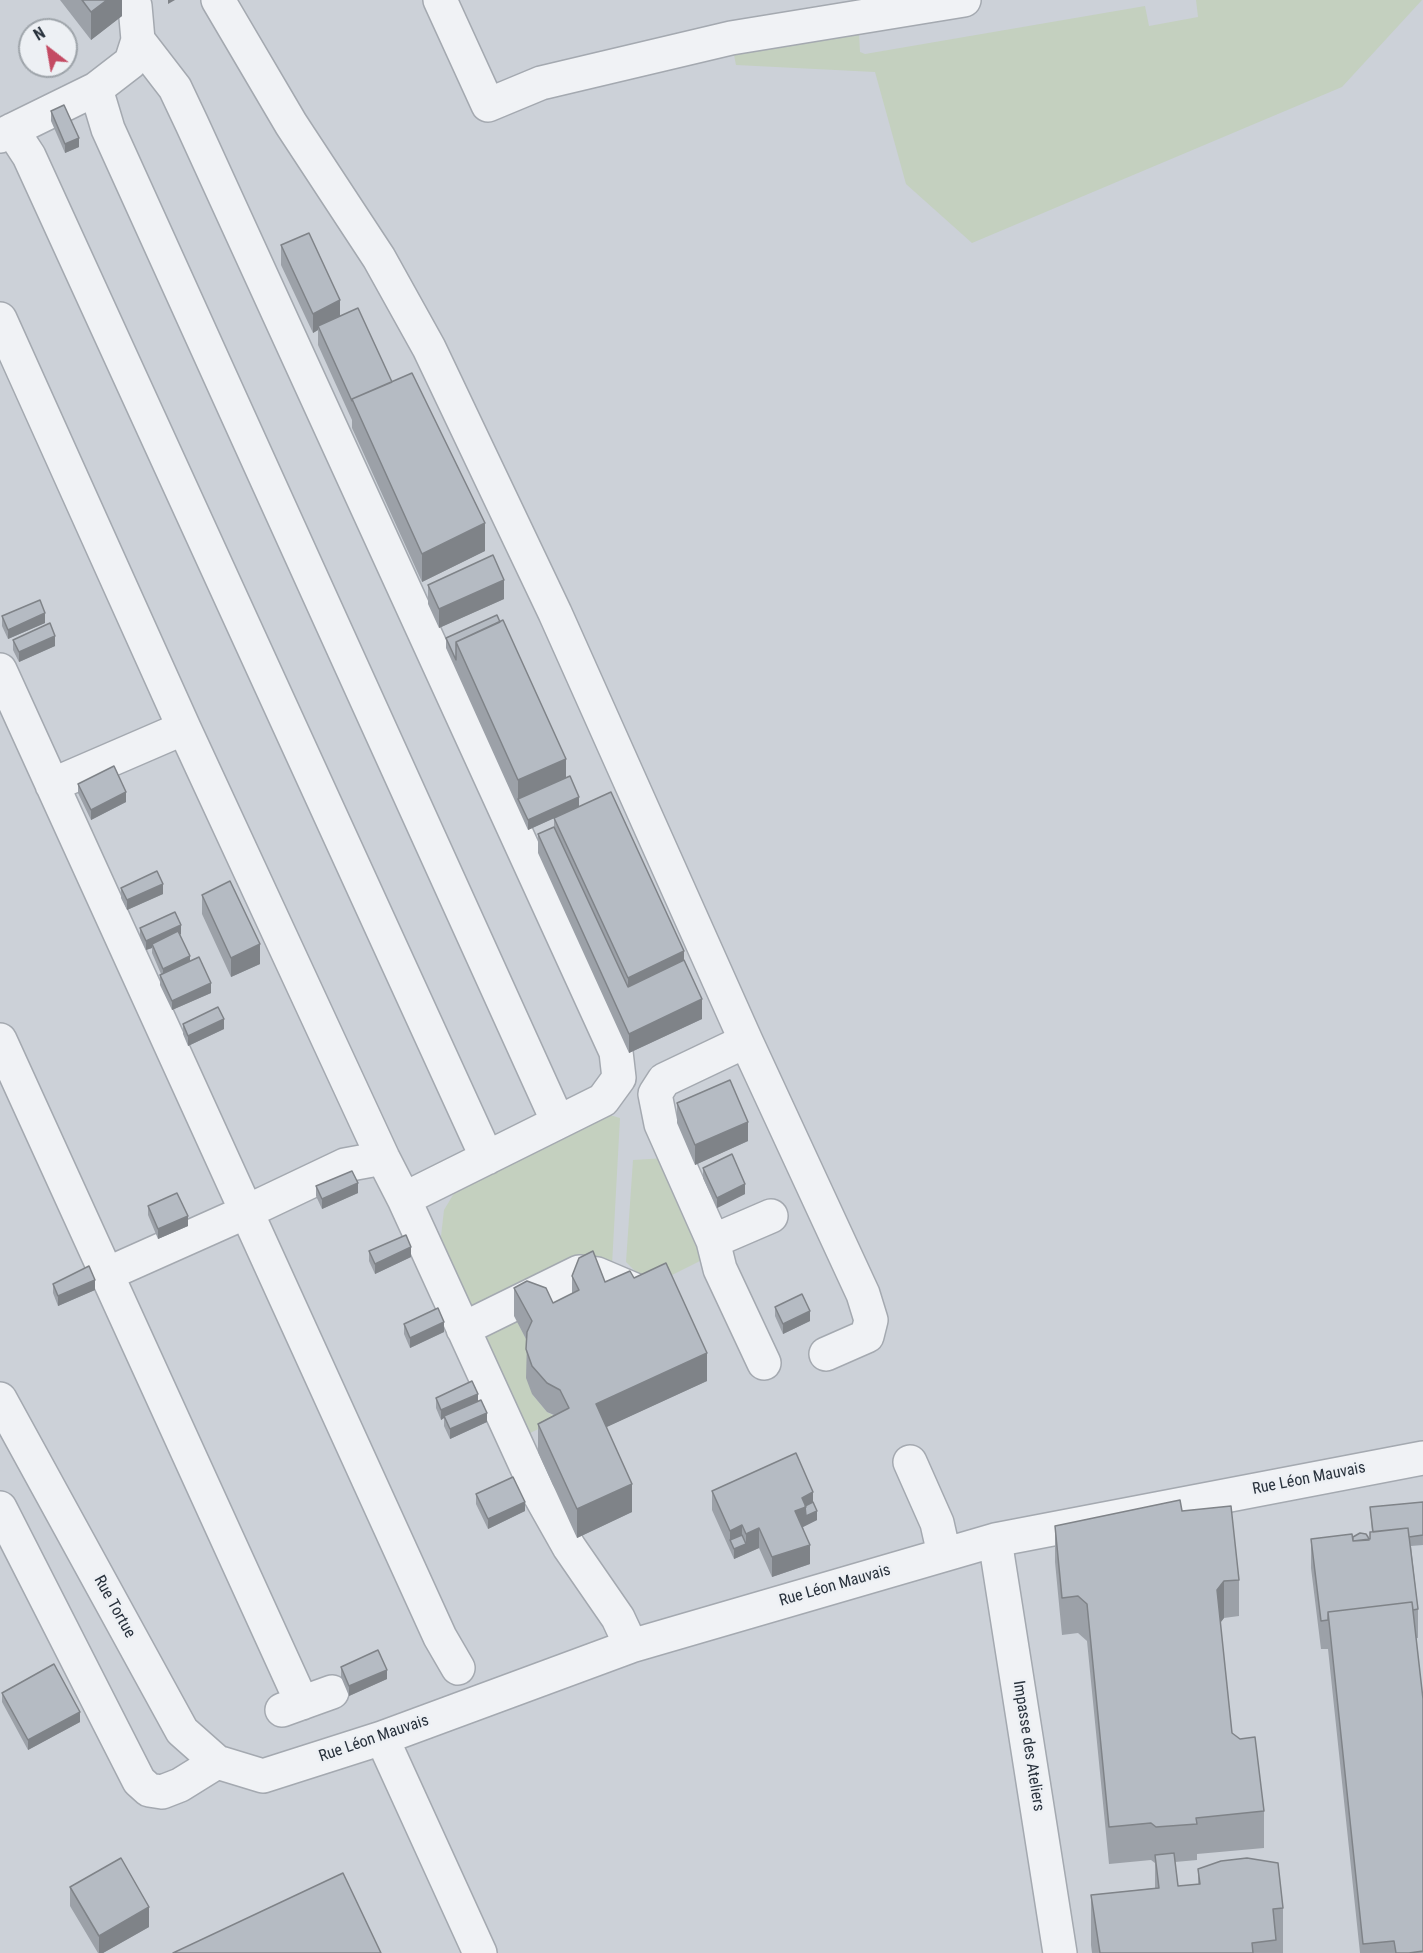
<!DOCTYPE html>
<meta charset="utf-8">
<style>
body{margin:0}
#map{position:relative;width:1423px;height:1953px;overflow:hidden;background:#dee2e6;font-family:"Roboto Condensed",sans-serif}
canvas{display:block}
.north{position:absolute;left:18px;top:18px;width:60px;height:60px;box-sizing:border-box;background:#edf0f4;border:2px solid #9ea4aa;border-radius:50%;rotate:329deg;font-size:16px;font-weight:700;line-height:24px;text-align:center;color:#28313c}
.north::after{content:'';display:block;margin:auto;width:21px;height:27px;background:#c44a63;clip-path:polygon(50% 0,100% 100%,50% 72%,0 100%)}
</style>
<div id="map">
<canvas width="1423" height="1953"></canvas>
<div class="north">N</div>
</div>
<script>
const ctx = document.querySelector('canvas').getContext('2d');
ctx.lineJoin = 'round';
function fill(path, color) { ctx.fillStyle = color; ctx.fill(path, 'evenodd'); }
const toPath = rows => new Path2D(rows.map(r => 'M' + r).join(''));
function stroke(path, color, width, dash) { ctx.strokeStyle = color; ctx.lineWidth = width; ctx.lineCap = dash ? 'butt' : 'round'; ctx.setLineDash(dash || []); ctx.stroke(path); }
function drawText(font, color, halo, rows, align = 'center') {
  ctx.font = font + ' "Roboto Condensed",sans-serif'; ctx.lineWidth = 5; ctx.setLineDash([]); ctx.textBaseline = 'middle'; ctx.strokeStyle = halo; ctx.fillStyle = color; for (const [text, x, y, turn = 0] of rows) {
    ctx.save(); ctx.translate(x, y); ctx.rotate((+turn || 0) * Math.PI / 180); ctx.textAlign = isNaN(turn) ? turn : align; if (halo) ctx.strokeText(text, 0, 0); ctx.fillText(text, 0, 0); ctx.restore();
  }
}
const built = toPath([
 [0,0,1423,0,1423,1953,0,1953],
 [30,30,66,30,66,66,30,66]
]);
const green = toPath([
 [1196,0,1422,0,1342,87,972,243,906,184,875,72,736,65,734,55,859,33,860,52,865,54,1145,6,1149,26,1198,17],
 [603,1113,620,1118,612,1265,469,1311,440,1245,444,1210,453,1195,465,1181],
 [666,1158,704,1257,698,1262,650,1286,626,1262,633,1160],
 [514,1316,532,1350,532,1394,547,1412,560,1419,530,1433,525,1431,482,1341,484,1333]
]);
const minor = toPath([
 [218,0,291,124,379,258,429,348,555,613,746,1041,863,1294,871,1320,867,1336,826,1354],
 [440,0,488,105,541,83,731,38,964,0],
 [138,40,175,88,192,124,616,1052,619,1078,603,1100,404,1199],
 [96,89,108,129,558,1122],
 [12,130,29,156,487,1158],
 [0,136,96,89,131,62,138,40,135,6,130,0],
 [0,319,184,728,383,1158,404,1199,538,1492,569,1547,618,1618,631,1646],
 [0,670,440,1637,458,1668],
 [52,785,184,728],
 [0,1040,302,1703],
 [746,1041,664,1080,655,1094,661,1124,713,1241,720,1269,764,1363],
 [713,1241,771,1216],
 [107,1274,246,1212,345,1165,383,1158],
 [463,1329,579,1272,597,1274,637,1291],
 [0,1399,182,1731,217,1762,263,1776,382,1738,631,1646,995,1540,1423,1458],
 [910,1462,937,1523,944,1554],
 [0,1508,139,1781,149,1790,162,1792,180,1785,217,1762],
 [995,1540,1060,1953],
 [282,1710,332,1692],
 [382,1738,480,1953]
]);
const wall = toPath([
 [60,0,122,0,122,16,91,40],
 [51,111,79,147,65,153,51,121],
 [281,245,340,316,392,382,485,551,422,582,352,428,352,420,318,345,318,330,313,333,281,265],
 [428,585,504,599,439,628,428,604],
 [497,615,566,778,579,806,684,960,702,1019,629,1053,538,853,538,834,554,827,554,818,528,830,446,648,446,638],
 [2,616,45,623,8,639,2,626],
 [13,640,55,646,19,662,13,650],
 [78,784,126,802,91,820,78,793],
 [121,888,163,894,127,910,121,898],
 [202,895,260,964,231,977,202,914],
 [140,928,181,934,180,935,190,961,211,993,172,1010,160,985,160,975,161,974,152,953,152,948,146,950,140,937],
 [183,1024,224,1029,188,1046,183,1034],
 [677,1103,748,1141,695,1165,677,1123],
 [703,1168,745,1194,717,1208,703,1178],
 [316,1186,358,1193,322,1209,316,1196],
 [148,1206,188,1226,158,1239,148,1215],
 [369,1251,411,1257,375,1274,369,1261],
 [572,1276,605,1282,634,1278,707,1381,606,1427,632,1512,577,1538,538,1452,538,1424,554,1415,547,1412,532,1394,526,1378,527,1341,514,1316,514,1288,553,1303,572,1294],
 [53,1284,95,1290,58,1306,53,1293],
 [775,1307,810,1321,783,1334,775,1316],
 [404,1324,444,1332,410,1348,404,1334],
 [436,1398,478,1401,487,1422,450,1439,444,1426,444,1418,441,1420,436,1408],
 [712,1491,813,1502,817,1520,803,1527,810,1564,772,1577,759,1548,734,1559,712,1510],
 [476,1494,525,1511,488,1529,476,1504],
 [1423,1502,1423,1545,1411,1546,1418,1609,1418,1638,1416,1638,1423,1699,1423,1953,1360,1953,1328,1649,1321,1649,1311,1568,1311,1539,1353,1538,1370,1539,1370,1532,1372,1532,1370,1507],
 [1182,1511,1239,1580,1239,1616,1224,1618,1220,1623,1232,1733,1264,1811,1264,1848,1197,1854,1197,1860,1175,1862,1178,1886,1198,1884,1198,1869,1283,1908,1283,1953,1092,1953,1091,1945,1091,1895,1155,1888,1155,1863,1151,1860,1109,1864,1087,1641,1078,1633,1062,1635,1055,1562,1055,1526],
 [341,1667,387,1679,349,1696,341,1677],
 [2,1693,80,1722,28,1750,2,1702],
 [70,1887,149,1927,103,1953,98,1953,70,1906]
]);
const shadedWall = toPath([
 [107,0,122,0,122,16,91,40,91,12],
 [168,0,175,0,168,4],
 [79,138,79,147,65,153,65,144],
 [340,300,340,320,318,326,318,330,313,333,313,314],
 [485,523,485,551,422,582,422,554],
 [504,580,504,599,439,628,439,609],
 [45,613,45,623,8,639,8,630],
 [55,636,55,646,19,662,19,652],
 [566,759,566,788,518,799,518,780],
 [126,792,126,802,91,820,91,810],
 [579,797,579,807,528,830,528,820],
 [163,884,163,894,127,910,127,900],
 [181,925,181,934,153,947,152,944,152,948,146,950,146,941],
 [260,944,260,964,231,977,231,958],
 [684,951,684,980,628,1006,628,978],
 [190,956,190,966,163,978,163,969],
 [211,983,211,993,172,1010,172,1001],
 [702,999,702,1019,629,1053,629,1034],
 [224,1019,224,1029,188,1046,188,1036],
 [748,1122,748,1141,695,1165,695,1145],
 [358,1183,358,1193,322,1209,322,1199],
 [745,1184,745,1194,717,1208,717,1198],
 [188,1216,188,1226,158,1239,158,1229],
 [411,1247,411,1257,375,1274,375,1264],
 [95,1280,95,1290,58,1306,58,1296],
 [810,1311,810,1321,783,1334,783,1324],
 [444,1322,444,1332,410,1348,410,1338],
 [707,1353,707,1381,596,1432,596,1404],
 [478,1394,478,1403,444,1416,444,1418,441,1420,441,1410],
 [487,1413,487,1422,450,1439,450,1429],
 [632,1484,632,1512,577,1538,577,1509],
 [813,1492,813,1512,817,1511,817,1520,795,1531,795,1511,802,1498],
 [525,1502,525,1511,488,1529,488,1519],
 [742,1525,742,1545,730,1540,730,1531],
 [759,1528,759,1548,734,1559,734,1549,746,1544,746,1534],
 [810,1545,810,1564,772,1577,772,1557],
 [1224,1581,1224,1618,1217,1627,1217,1590],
 [387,1670,387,1679,349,1696,349,1686],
 [80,1712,80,1722,28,1750,28,1740],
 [149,1907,149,1927,103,1953,99,1953,99,1936]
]);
const building = toPath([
 [82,0,107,0,91,12,82,0],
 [64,105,79,138,65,144,51,111,64,105],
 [309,233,340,300,313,314,281,245,309,233],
 [358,308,392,382,352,399,352,401,318,326,358,308],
 [412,373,485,523,422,554,352,399,412,373],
 [493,555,504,580,439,609,428,585,493,555],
 [40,600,45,613,8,630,2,616,40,600],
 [497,615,500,622,456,642,456,660,446,638,497,615],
 [503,620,566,759,518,780,456,642,503,620],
 [50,623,55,636,19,652,13,640,50,623],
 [114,766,126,792,91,810,78,784,114,766],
 [570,776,579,797,528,820,518,799,570,776],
 [611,792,684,951,628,978,554,818,611,792],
 [554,827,628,987,684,960,702,999,629,1034,538,834,554,827],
 [157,871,163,884,127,900,121,888,157,871],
 [230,881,260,944,231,958,202,895,230,881],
 [175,912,181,925,146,941,140,928,175,912],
 [178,931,190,956,163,969,152,944,178,931],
 [199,957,211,983,172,1001,160,975,199,957],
 [218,1007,224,1019,188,1036,183,1024,218,1007],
 [730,1080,748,1122,695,1145,677,1103,730,1080],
 [732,1154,745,1184,717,1198,703,1168,732,1154],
 [352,1171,358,1183,322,1199,316,1186,352,1171],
 [177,1193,188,1216,158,1229,148,1206,177,1193],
 [406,1235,411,1247,375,1264,369,1251,406,1235],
 [593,1251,605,1282,630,1271,634,1278,666,1263,707,1353,596,1404,632,1484,577,1509,538,1424,569,1408,560,1390,547,1383,532,1366,526,1349,527,1332,532,1321,514,1288,527,1281,546,1288,553,1303,579,1290,572,1276,579,1258,593,1251],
 [89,1266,95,1280,58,1296,53,1284,89,1266],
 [802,1294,810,1311,783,1324,775,1307,802,1294],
 [438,1308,444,1322,410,1338,404,1324,438,1308],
 [472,1381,478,1394,441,1410,436,1398,472,1381],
 [481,1400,487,1413,450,1429,444,1416,481,1400],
 [796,1453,813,1492,802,1498,806,1507,795,1511,810,1545,772,1557,759,1528,746,1534,742,1525,730,1531,712,1491,796,1453],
 [513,1477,525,1502,488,1519,476,1494,513,1477],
 [1180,1500,1182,1511,1231,1506,1239,1580,1224,1581,1217,1590,1232,1733,1240,1739,1255,1737,1264,1811,1196,1818,1197,1824,1156,1827,1151,1823,1109,1827,1087,1604,1078,1596,1062,1598,1055,1526,1180,1500],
 [813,1502,817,1511,806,1516,805,1506,813,1502],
 [1423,1502,1423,1535,1409,1537,1408,1528,1373,1532,1370,1507,1423,1502],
 [1408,1528,1418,1609,1413,1610,1412,1602,1328,1612,1328,1620,1321,1621,1311,1539,1352,1534,1353,1541,1370,1539,1370,1532,1408,1528],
 [1360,1533,1366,1534,1368,1537,1369,1540,1353,1541,1353,1537,1360,1533],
 [742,1535,746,1544,734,1549,730,1540,742,1535],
 [1412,1602,1423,1699,1423,1951,1409,1953,1396,1953,1394,1941,1363,1944,1328,1612,1412,1602],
 [378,1650,387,1670,349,1686,341,1667,378,1650],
 [54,1664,80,1712,28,1740,2,1693,54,1664],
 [1174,1853,1178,1886,1200,1884,1198,1869,1221,1861,1247,1858,1278,1863,1283,1908,1273,1909,1276,1940,1252,1943,1253,1953,1100,1953,1091,1895,1159,1888,1155,1855,1174,1853],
 [121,1858,149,1907,99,1936,70,1887,121,1858],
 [343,1873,381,1953,173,1953,343,1873]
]);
const streetNames = [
 ["Rue Léon Mauvais",1309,1479,-11],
 ["Rue Léon Mauvais",835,1586,-16],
 ["Rue Tortue",114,1607,61],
 ["Rue Léon Mauvais",374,1739,-19],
 ["Impasse des Ateliers",1028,1746,81]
];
fill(built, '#ccd1d8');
fill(green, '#c4d0bf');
stroke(minor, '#a4a9b0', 36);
stroke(minor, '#f0f2f5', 33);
fill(wall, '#9ca1a8');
fill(shadedWall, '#7f8388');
fill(building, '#b5bbc3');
stroke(building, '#7f8388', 1.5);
drawText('16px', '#28313c', '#edf0f4', streetNames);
</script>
